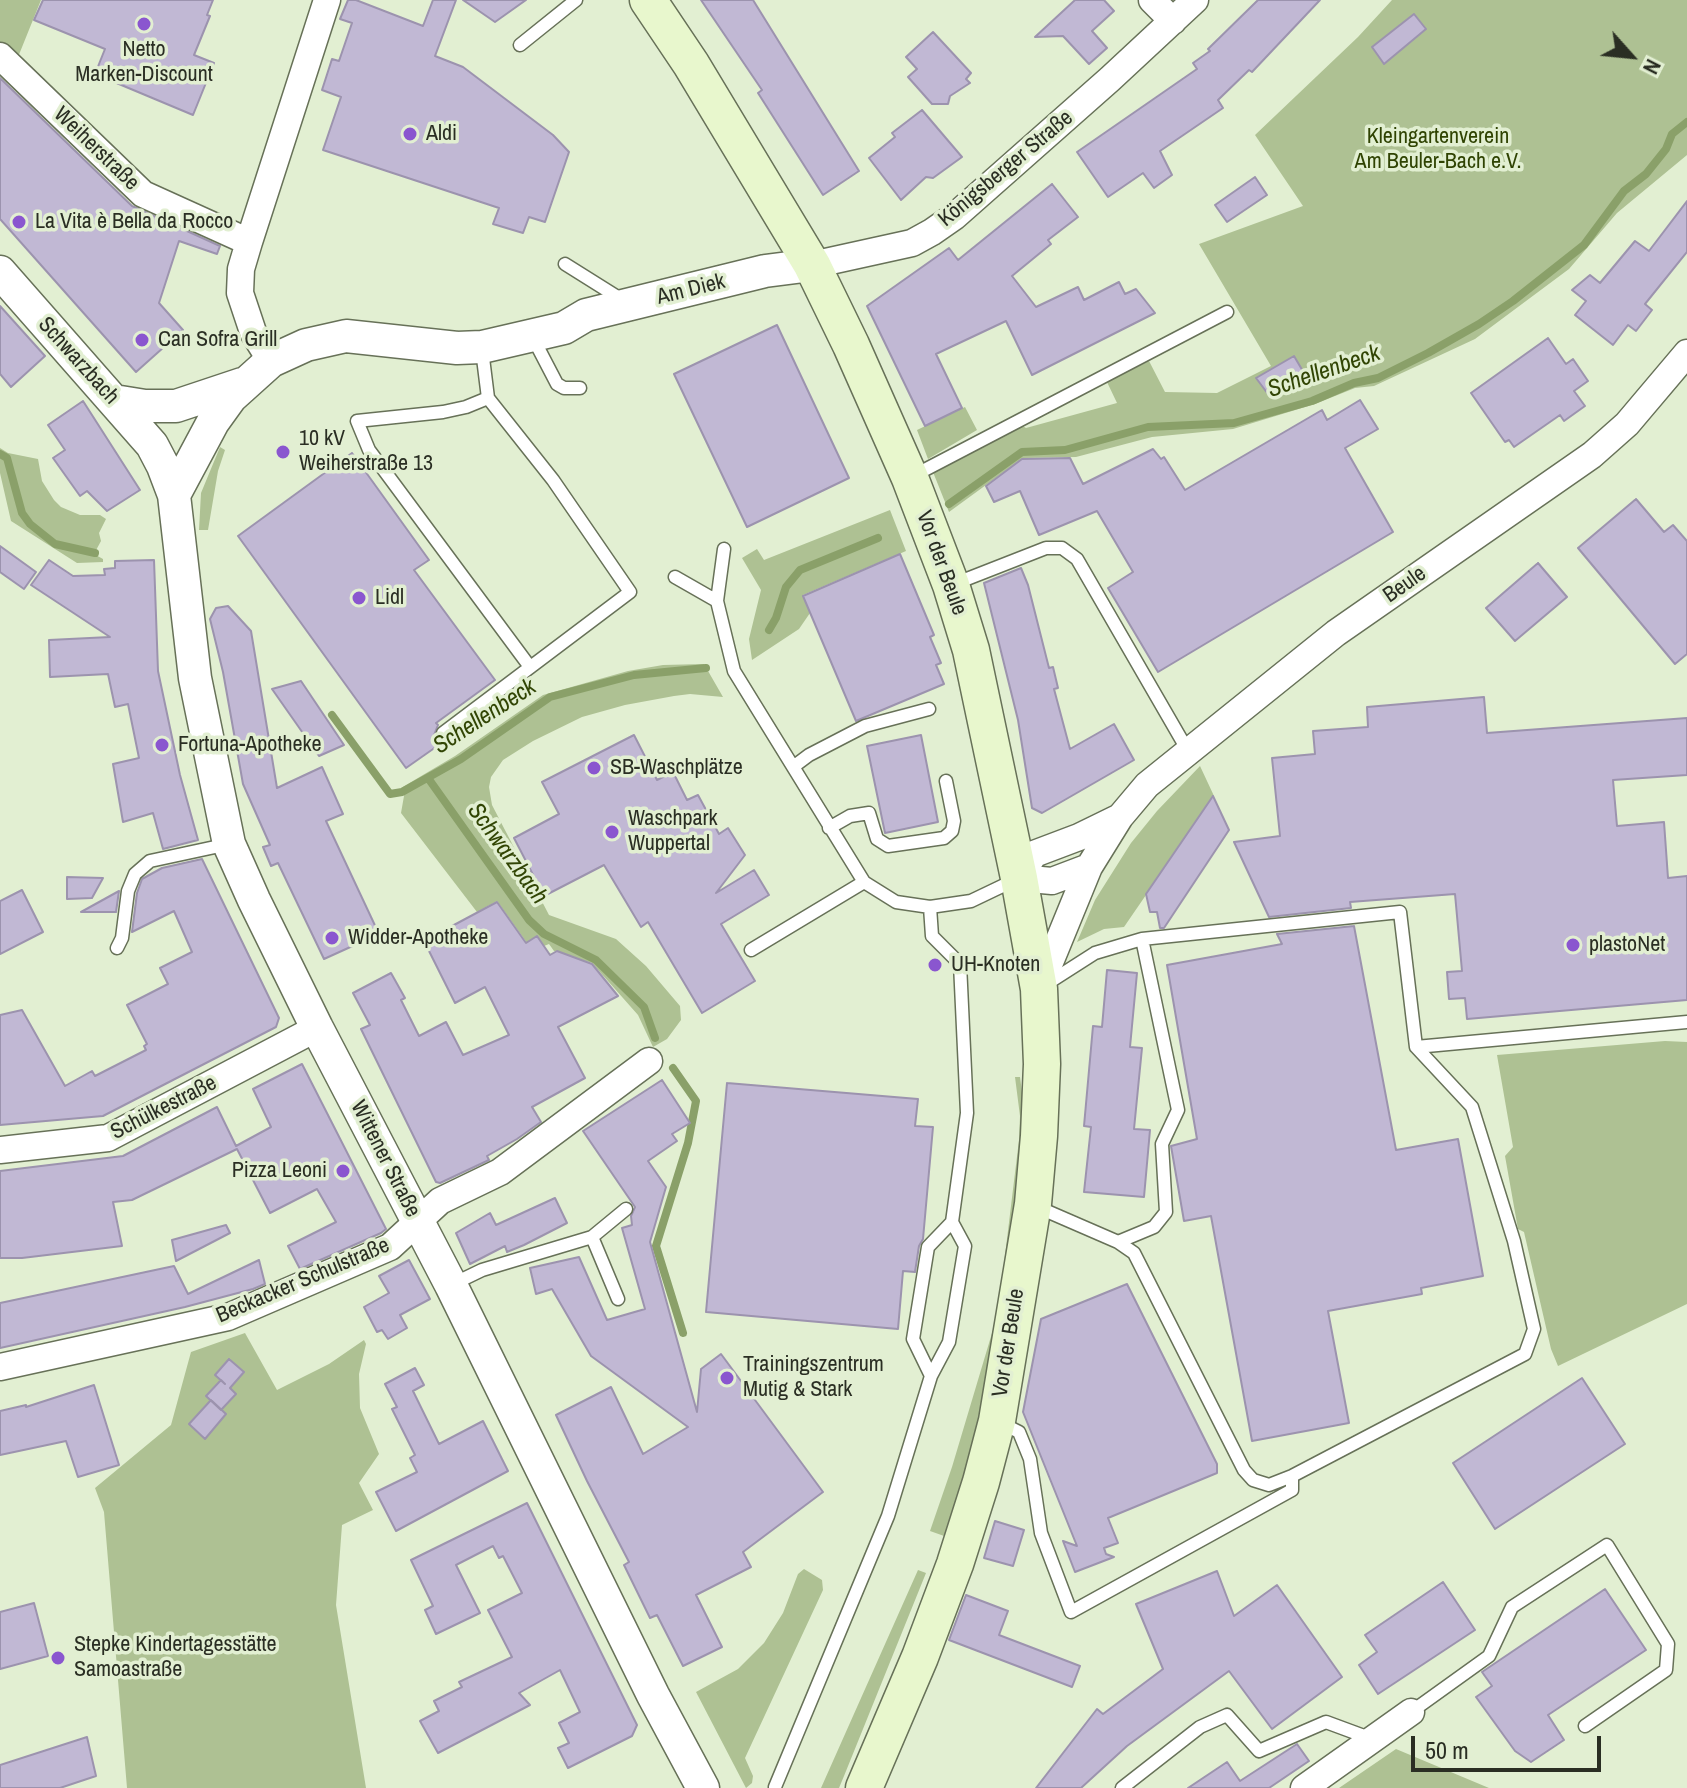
<!DOCTYPE html>
<meta charset="utf-8">
<style>
body{margin:0}
#map{position:relative;width:1687px;height:1788px;overflow:hidden;background:#e2efd2;font-family:"Archivo Narrow",sans-serif}
canvas{display:block}
.north{position:absolute;left:1591px;top:16px;width:80px;height:80px;-webkit-text-stroke:6px #e2efd2;paint-order:stroke;rotate:117deg;font-size:22px;font-weight:700;line-height:32px;text-align:center;color:#2a2e23}
.north::after{content:'';display:block;margin:auto;width:28px;height:36px;background:#2a2e23;clip-path:polygon(50% 0,100% 100%,50% 72%,0 100%)}
.scale{position:absolute;left:1411px;top:1736px;width:190px;height:36px;box-sizing:border-box;border:4px solid #2a2e23;border-top:0;padding-left:10px;font-size:24px;line-height:28px;white-space:nowrap;color:#2a2e23;-webkit-text-stroke:6px #e2efd2;paint-order:stroke}
</style>
<div id="map">
<canvas width="1687" height="1788"></canvas>
<div class="north">N</div>
<div class="scale">50 m</div>
</div>
<script>
const ctx = document.querySelector('canvas').getContext('2d');
ctx.lineJoin = 'round';
function fill(path, color) { ctx.fillStyle = color; ctx.fill(path, 'evenodd'); }
const toPath = rows => new Path2D(rows.map(r => 'M' + r).join(''));
function stroke(path, color, width, dash) { ctx.strokeStyle = color; ctx.lineWidth = width; ctx.lineCap = dash ? 'butt' : 'round'; ctx.setLineDash(dash || []); ctx.stroke(path); }
function drawText(font, color, halo, rows, align = 'center') {
  ctx.font = font + ' "Archivo Narrow",sans-serif'; ctx.lineWidth = 7; ctx.setLineDash([]); ctx.textBaseline = 'middle'; ctx.strokeStyle = halo; ctx.fillStyle = color; for (const [text, x, y, turn = 0] of rows) {
    ctx.save(); ctx.translate(x, y); ctx.rotate((+turn || 0) * Math.PI / 180); ctx.textAlign = isNaN(turn) ? turn : align; if (halo) ctx.strokeText(text, 0, 0); ctx.fillText(text, 0, 0); ctx.restore();
  }
}
const green = toPath([
 [0,0,41,0,14,67,0,54],
 [1392,0,1687,0,1687,155,1617,213,1569,269,1475,339,1374,386,1355,388,1315,404,1233,429,1152,437,1076,457,1023,458,949,512,933,472,1017,423,1026,428,1117,403,1107,382,1149,361,1165,392,1217,393,1271,366,1199,244,1303,206,1255,135,1358,37],
 [965,407,977,430,928,459,917,430],
 [220,447,225,450,218,471,208,530,199,530,201,493],
 [0,448,8,453,38,459,42,481,54,500,61,507,80,515,100,515,106,519,99,533,101,541,94,554,103,559,103,562,77,563,11,521,0,473],
 [890,510,906,551,803,595,810,613,799,629,752,660,749,639,761,590,742,558,757,549,764,560],
 [704,664,723,697,690,694,674,696,625,705,582,717,533,741,503,760,491,777,489,787,492,805,549,915,616,939,646,966,680,1006,681,1020,667,1039,653,1047,638,1015,592,963,554,951,549,944,544,946,537,936,527,943,497,901,477,912,401,813,404,796,401,788,455,756,543,695,628,671,663,665],
 [1200,766,1214,796,1124,927,1104,929,1077,942,1095,900,1131,843,1157,811],
 [1665,1041,1687,1042,1687,1304,1558,1366,1551,1349,1524,1232,1518,1229,1505,1156,1513,1147,1497,1055],
 [1015,1077,1020,1077,1023,1100,1023,1142,991,1386,947,1537,930,1531,952,1467,998,1313,1019,1140,1020,1116],
 [245,1333,277,1390,329,1364,364,1340,366,1344,359,1374,360,1408,379,1454,359,1483,373,1510,342,1525,336,1605,366,1788,127,1788,104,1512,95,1488,171,1425,191,1352],
 [804,1569,822,1580,823,1590,745,1758,753,1776,752,1783,746,1788,696,1692,738,1669,764,1643,783,1613,798,1574],
 [918,1570,926,1573,844,1776,839,1788,821,1788],
 [1396,1749,1489,1788,1339,1788]
]);
const stream = toPath([
 [0,454,7,458,22,513,30,524,55,544,95,553],
 [949,504,1022,452,1065,450,1148,427,1234,423,1312,401,1354,383,1378,378,1428,353,1479,324,1513,301,1584,245,1624,191,1646,174,1666,149,1672,134,1687,122],
 [769,630,776,618,786,587,800,570,878,538],
 [332,715,390,794,402,792,461,759,550,697,634,675,706,668],
 [428,778,529,920,544,934,596,960,644,1007,655,1038],
 [673,1068,696,1101,688,1143,656,1246,683,1333]
]);
const building = toPath([
 [43,0,213,0,207,15,210,16,194,55,214,63,193,115,95,74,105,49,34,20,43,0],
 [348,0,356,0,423,26,433,0,456,0,435,56,463,67,553,135,569,152,545,222,529,217,523,233,493,224,499,208,323,150,341,97,322,90,332,59,339,61,352,23,340,19,348,0],
 [463,0,526,0,495,22,463,0],
 [701,0,753,0,859,171,823,195,758,93,762,90,701,0],
 [1075,0,1104,0,1114,11,1092,31,1107,48,1089,64,1063,36,1035,37,1075,0],
 [1258,0,1320,0,1252,72,1249,70,1218,100,1223,108,1160,151,1172,175,1154,188,1143,173,1108,197,1077,152,1197,69,1193,63,1210,51,1208,49,1258,0],
 [1414,14,1426,29,1384,64,1372,47,1414,14],
 [933,32,971,73,966,79,970,83,950,96,948,104,932,104,908,77,917,69,906,57,933,32],
 [0,78,132,206,220,246,217,254,179,241,159,303,183,330,136,372,0,219,0,78],
 [922,110,962,157,933,178,926,177,901,200,869,158,895,137,892,133,922,110],
 [1255,177,1267,195,1227,222,1215,205,1255,177],
 [1052,184,1078,217,1048,240,1051,244,1012,276,1036,307,1078,287,1084,300,1119,282,1125,294,1136,289,1155,313,1032,375,1006,321,936,354,962,408,925,426,867,306,949,248,958,260,1052,184],
 [1687,201,1687,252,1645,304,1652,310,1636,331,1628,325,1613,345,1575,315,1586,301,1572,290,1590,275,1600,283,1635,241,1649,251,1687,201],
 [0,306,45,356,11,387,0,374,0,306],
 [777,325,849,478,747,527,674,374,777,325],
 [1548,338,1566,364,1573,359,1588,381,1574,391,1585,406,1564,421,1560,415,1514,447,1509,440,1505,442,1471,393,1548,338],
 [1294,356,1304,373,1268,394,1256,378,1294,356],
 [1360,400,1378,429,1345,448,1393,532,1158,672,1108,588,1133,572,1097,511,1039,535,1020,491,994,502,986,486,1022,459,1070,458,1083,484,1153,449,1161,459,1164,457,1185,490,1322,410,1327,420,1360,400],
 [83,401,140,490,107,511,87,491,80,496,53,458,65,450,48,425,83,401],
 [352,453,429,560,414,570,495,680,436,723,438,725,434,735,443,742,406,768,238,536,352,453],
 [1636,499,1664,532,1673,525,1687,541,1687,654,1675,664,1578,548,1636,499],
 [0,546,36,572,24,589,0,572,0,546],
 [900,554,934,635,930,637,941,663,936,665,944,684,856,721,803,596,900,554],
 [49,560,73,576,105,575,104,569,115,568,115,561,154,560,158,671,180,775,198,840,163,849,153,813,123,822,113,764,139,758,128,704,115,707,108,674,50,677,49,640,110,637,31,585,49,560],
 [1538,563,1567,597,1515,641,1486,608,1538,563],
 [1021,568,1028,585,1049,668,1053,667,1058,688,1054,689,1070,749,1114,724,1134,760,1042,813,1032,808,1018,720,984,583,1021,568],
 [228,606,251,631,277,788,322,767,343,814,326,821,379,934,324,959,278,863,271,866,263,847,270,845,243,784,223,672,210,619,216,608,228,606],
 [301,681,344,745,319,756,272,689,301,681],
 [1484,697,1487,733,1687,718,1687,775,1613,780,1617,826,1664,822,1668,878,1687,876,1687,1000,1467,1019,1465,998,1449,999,1447,972,1462,971,1455,894,1350,902,1351,908,1269,917,1234,842,1280,836,1272,758,1315,754,1313,731,1368,727,1367,707,1484,697],
 [634,735,657,780,673,772,687,800,698,795,719,834,728,828,745,855,716,893,754,870,769,895,721,924,755,981,702,1013,648,922,641,927,604,865,544,896,514,838,559,814,542,782,634,735],
 [921,735,938,822,885,833,867,746,921,735],
 [1213,796,1229,830,1164,928,1160,928,1157,912,1150,912,1146,894,1213,796],
 [202,859,279,1018,276,1027,103,1116,0,1125,0,1015,22,1010,65,1086,92,1071,95,1076,146,1050,144,1046,147,1044,127,1005,168,984,160,968,192,952,174,911,132,932,137,893,142,879,162,868,202,859],
 [67,877,103,878,92,898,67,899,67,877],
 [22,890,43,932,0,954,0,901,22,890],
 [119,891,116,912,81,912,119,891],
 [497,902,526,943,537,936,550,955,557,951,592,964,618,996,558,1027,585,1078,532,1107,541,1122,517,1139,487,1156,489,1160,440,1183,436,1182,361,1029,370,1025,353,993,391,973,405,998,401,1000,419,1036,446,1022,463,1055,509,1035,485,987,455,1003,424,941,497,902],
 [1354,926,1396,1150,1458,1139,1483,1276,1421,1288,1422,1294,1328,1311,1349,1423,1252,1441,1211,1216,1184,1221,1171,1146,1197,1139,1167,965,1282,944,1277,934,1354,926],
 [1107,970,1137,973,1130,1047,1142,1048,1134,1129,1150,1130,1144,1197,1084,1192,1091,1127,1084,1126,1093,1026,1102,1027,1107,970],
 [302,1064,386,1229,381,1233,300,1269,288,1246,336,1222,317,1189,270,1213,237,1149,132,1200,113,1202,122,1246,22,1258,0,1258,0,1171,123,1156,217,1107,236,1146,271,1127,253,1089,302,1064],
 [662,1080,690,1123,672,1134,677,1141,648,1161,666,1187,650,1242,697,1412,701,1369,721,1354,823,1492,743,1552,751,1567,696,1595,722,1647,683,1666,657,1615,650,1618,624,1565,629,1562,587,1481,556,1415,611,1387,643,1454,688,1427,591,1356,552,1289,536,1294,530,1268,579,1257,607,1320,645,1309,622,1228,632,1225,631,1216,635,1207,583,1131,662,1080],
 [727,1083,918,1099,915,1126,933,1127,923,1239,919,1246,915,1272,903,1271,898,1329,706,1312,727,1083],
 [555,1198,567,1223,524,1245,507,1252,505,1246,470,1264,456,1233,490,1213,496,1225,555,1198],
 [226,1225,230,1233,176,1261,172,1240,226,1225],
 [259,1260,265,1284,253,1289,185,1307,0,1348,0,1303,174,1266,188,1294,259,1260],
 [409,1260,430,1299,400,1315,407,1328,388,1339,382,1330,377,1332,364,1307,389,1293,379,1276,409,1260],
 [1127,1284,1217,1464,1217,1473,1108,1518,1118,1543,1104,1548,1106,1554,1114,1557,1075,1572,1063,1541,1077,1546,1023,1412,1041,1319,1127,1284],
 [229,1359,244,1372,230,1388,236,1394,221,1410,206,1396,221,1380,225,1384,215,1375,229,1359],
 [415,1368,424,1385,413,1391,439,1444,483,1421,508,1471,396,1531,376,1492,417,1472,410,1458,415,1455,392,1409,397,1407,385,1384,415,1368],
 [1582,1378,1625,1444,1495,1529,1453,1463,1582,1378],
 [94,1385,119,1465,78,1477,66,1441,0,1455,0,1411,26,1405,26,1407,94,1385],
 [211,1400,226,1414,205,1439,189,1424,211,1400],
 [527,1503,637,1725,632,1736,568,1768,558,1748,569,1743,559,1723,580,1712,560,1670,519,1693,530,1705,438,1753,420,1721,439,1711,434,1701,462,1687,459,1682,512,1657,488,1610,522,1593,503,1556,499,1558,493,1546,456,1565,480,1613,436,1634,425,1610,433,1606,411,1560,527,1503],
 [995,1521,1024,1530,1013,1566,984,1558,995,1521],
 [1217,1571,1234,1616,1277,1585,1342,1677,1272,1729,1229,1671,1127,1746,1081,1788,1036,1788,1097,1709,1103,1714,1163,1669,1136,1604,1217,1571],
 [1443,1582,1475,1630,1378,1694,1359,1665,1377,1652,1365,1635,1443,1582],
 [1605,1589,1646,1650,1548,1715,1564,1740,1531,1762,1515,1751,1476,1697,1492,1686,1482,1672,1605,1589],
 [966,1595,1008,1611,999,1635,1080,1666,1072,1687,949,1640,966,1595],
 [34,1603,48,1656,0,1669,0,1612,34,1603],
 [87,1737,96,1776,60,1788,0,1788,0,1765,87,1737],
 [1297,1744,1309,1761,1269,1788,1188,1788,1227,1762,1240,1781,1297,1744]
]);
const service = toPath([
 [520,45,576,0],
 [565,264,624,301],
 [532,336,557,384,564,388,580,388],
 [488,398,466,407,443,412,357,421,369,450,530,667],
 [913,476,1227,312],
 [724,549,717,601,734,671,864,882,896,902,930,907,971,901,1017,879],
 [675,577,717,601],
 [954,584,1046,548,1062,548,1077,559,1188,751],
 [443,733,630,592,553,480,488,398,482,350],
 [793,767,809,755,865,726,929,709],
 [829,828,850,816,869,813,877,839,888,846,944,838,952,831,954,821,946,781],
 [930,907,932,936,960,964,967,1113,952,1222,965,1246,949,1342,931,1376,913,1339,928,1247,952,1222],
 [117,948,122,938,128,891,135,874,150,861,229,844],
 [751,950,864,882],
 [1416,1047,1687,1022],
 [1035,1206,1118,1242,1134,1253,1244,1470,1253,1480,1269,1485,1292,1476,1525,1354,1534,1329,1514,1241,1472,1107,1416,1047,1400,912,1142,939,1095,953,1045,985],
 [592,1237,618,1299],
 [1118,1242,1154,1227,1166,1212,1162,1144,1178,1110,1142,939],
 [451,1285,482,1270,592,1237,626,1209],
 [999,1422,1019,1432,1030,1459,1041,1533,1071,1612,1292,1490,1292,1476],
 [1411,1712,1489,1656,1512,1607,1607,1545,1668,1644,1666,1670,1585,1726],
 [775,1787,888,1516,931,1376],
 [1122,1788,1200,1727,1227,1715,1259,1751,1326,1722,1372,1739]
]);
const minor = toPath([
 [1152,0,1173,21],
 [0,56,143,194,249,242,241,269,240,293,253,332,271,361],
 [249,242,327,0],
 [812,265,912,243,932,232,955,216,1110,79,1195,0],
 [1120,817,1079,837,1034,854,1019,878,1052,881,1089,867,1120,817,1147,785,1336,633,1592,455,1627,424,1687,353],
 [1039,989,1089,867],
 [0,1150,108,1138,317,1028],
 [0,1367,228,1317,390,1247,440,1201,500,1172,649,1061],
 [1304,1788,1411,1712]
]);
const tertiary = toPath([
 [0,272,152,445,163,466,174,495,195,678,229,844,254,900,317,1028,451,1285,653,1695,703,1788],
 [114,401,145,406,176,406,242,384],
 [174,495,213,422,231,397,271,361,306,345,346,336,457,348,482,347,564,328,586,315,765,271,812,265]
]);
const secondary = toPath([
 [648,0,691,64,812,265,851,345,910,478,951,585,971,650,1019,878,1039,989,1042,1064,1039,1136,1033,1204,997,1421,981,1482,955,1564,920,1657,864,1788]
]);
const markers = [
 [144,24,8,"#8a56cf"],
 [410,134,8,"#8a56cf"],
 [19,222,8,"#8a56cf"],
 [142,340,8,"#8a56cf"],
 [283,452,8,"#8a56cf"],
 [359,598,8,"#8a56cf"],
 [162,745,8,"#8a56cf"],
 [594,768,8,"#8a56cf"],
 [612,832,8,"#8a56cf"],
 [332,938,8,"#8a56cf"],
 [1573,945,8,"#8a56cf"],
 [935,965,8,"#8a56cf"],
 [343,1171,8,"#8a56cf"],
 [727,1378,8,"#8a56cf"],
 [58,1658,8,"#8a56cf"]
];
const poiNames = [
 ["Netto",144,50,"center"],
 ["Marken-Discount",144,75,"center"],
 ["Aldi",426,134],
 ["La Vita è Bella da Rocco",35,222],
 ["Can Sofra Grill",158,340],
 ["10 kV",299,439],
 ["Weiherstraße 13",299,464],
 ["Lidl",375,598],
 ["Fortuna-Apotheke",178,745],
 ["SB-Waschplätze",610,768],
 ["Waschpark",628,819],
 ["Wuppertal",628,844],
 ["Widder-Apotheke",348,938],
 ["plastoNet",1589,945],
 ["UH-Knoten",951,965],
 ["Pizza Leoni",327,1171,"right"],
 ["Trainingszentrum",743,1365],
 ["Mutig & Stark",743,1390],
 ["Stepke Kindertagesstätte",74,1645],
 ["Samoastraße",74,1670]
];
const parkNames = [
 ["Kleingartenverein",1438,137],
 ["Am Beuler-Bach e.V.",1438,162]
];
const streetNames = [
 ["Weiherstraße",96,149,44],
 ["Königsberger Straße",1006,169,-40],
 ["Am Diek",691,290,-14],
 ["Schwarzbach",78,361,48],
 ["Vor der Beule",941,563,70],
 ["Beule",1405,585,-35],
 ["Schülkestraße",164,1108,-27],
 ["Wittener Straße",385,1159,63],
 ["Beckacker Schulstraße",303,1281,-23],
 ["Vor der Beule",1009,1343,-81]
];
const waterNames = [
 ["Schellenbeck",1324,372,-19],
 ["Schellenbeck",485,717,-33],
 ["Schwarzbach",507,854,54]
];
fill(green, '#aec193');
stroke(stream, '#8aa069', 8);
fill(building, '#c1b8d4');
stroke(building, '#9c93ae', 2);
stroke(service, '#677158', 15);
stroke(minor, '#677158', 29);
stroke(tertiary, '#677158', 35);
stroke(secondary, '#677158', 39);
stroke(service, '#fff', 12);
stroke(minor, '#fff', 26);
stroke(tertiary, '#fff', 32);
stroke(secondary, '#e8f7cd', 36);
for (const [x, y, r, color] of markers) { const dot = new Path2D(); dot.arc(x, y, r, 0, 2 * Math.PI); ctx.fillStyle = color; ctx.fill(dot); stroke(dot, '#e2efd2', 3); }
drawText('22px', '#2a2e23', '#e2efd2', poiNames, 'left');
drawText('22px', '#2f4302', '#e2efd2', parkNames);
drawText('22px', '#2a2e23', '#e2efd2', streetNames);
drawText('italic 24px', '#314504', '#e2efd2', waterNames);
</script>
